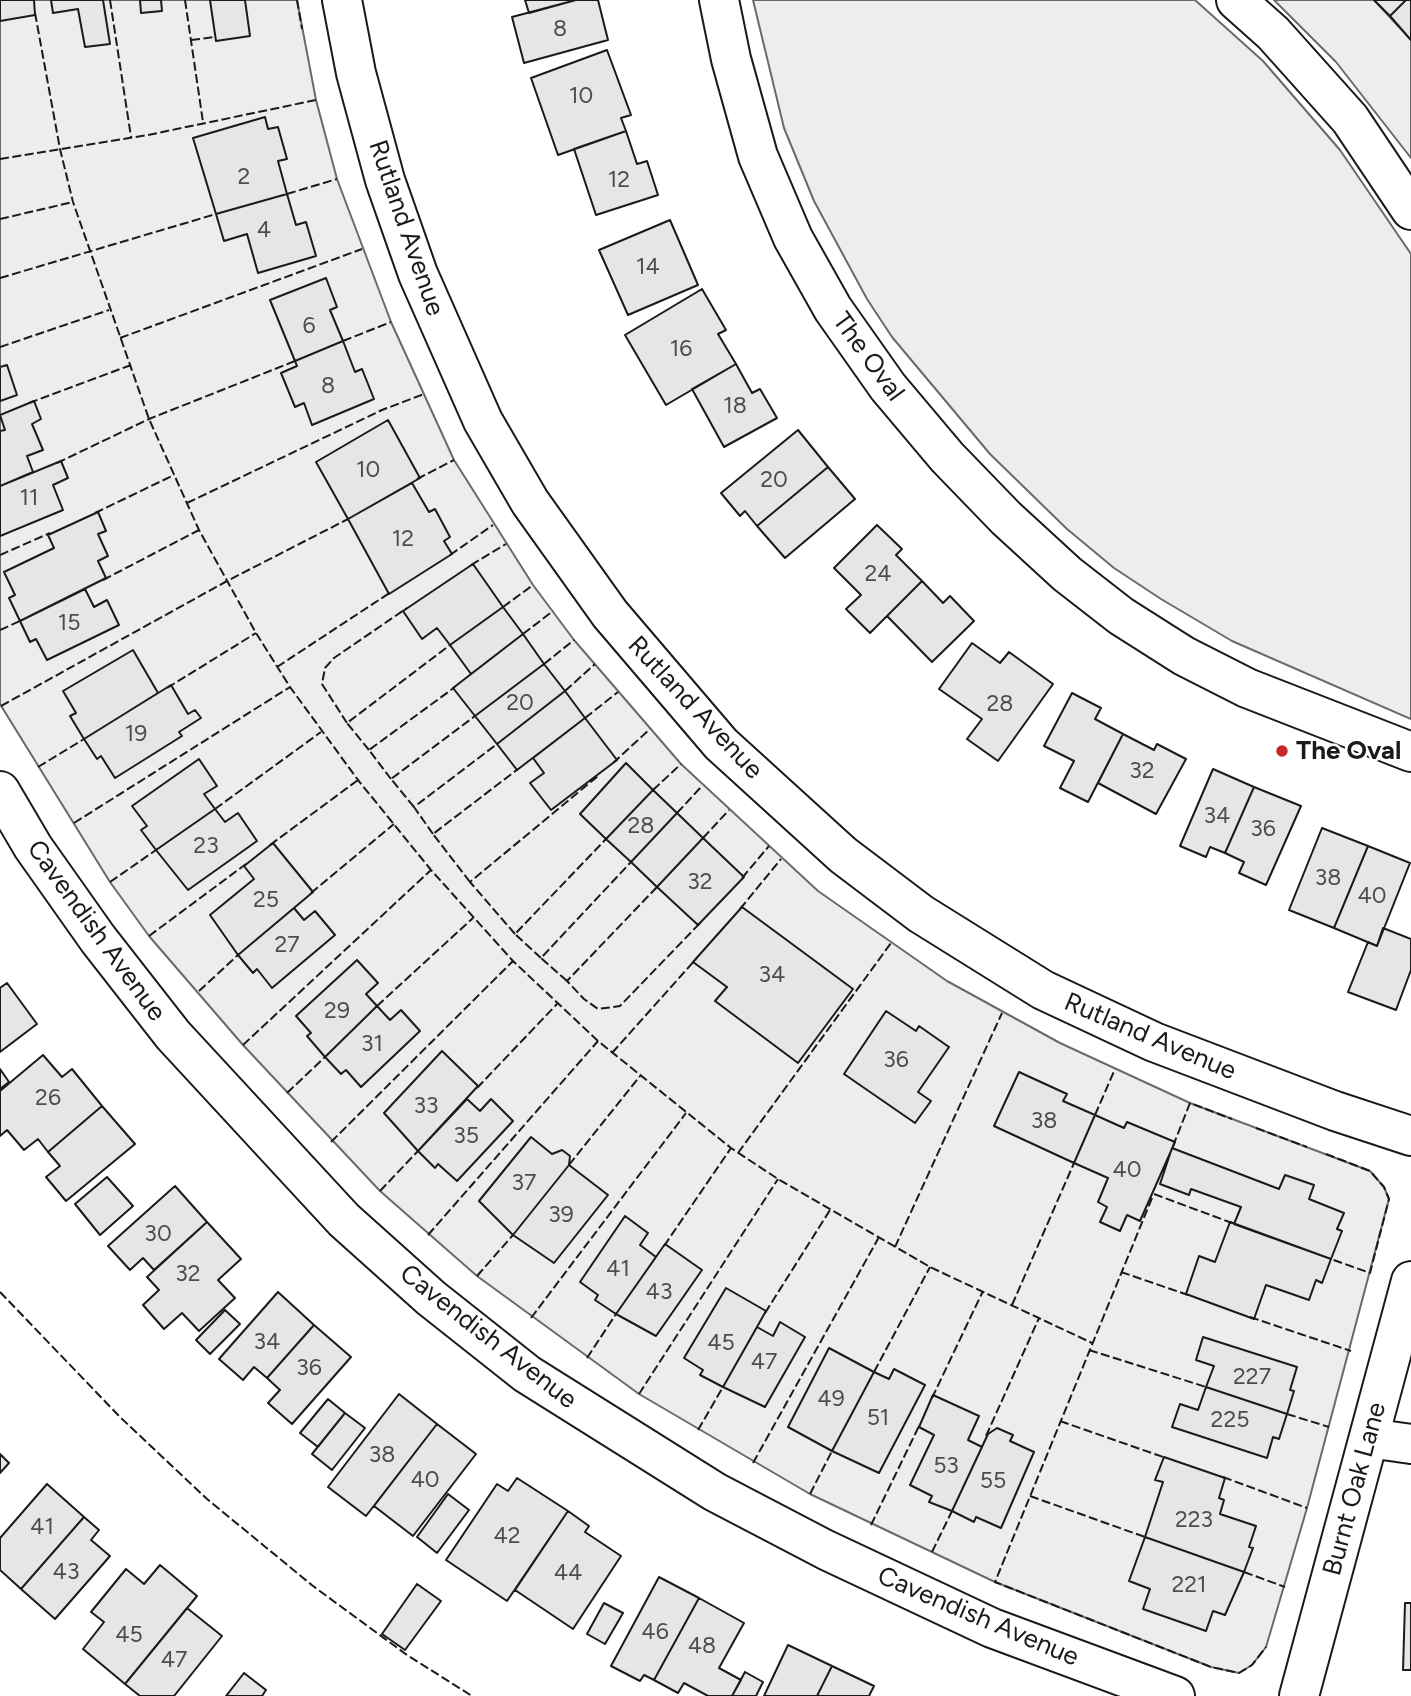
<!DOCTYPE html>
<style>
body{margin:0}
canvas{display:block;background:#fff}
</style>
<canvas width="1411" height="1696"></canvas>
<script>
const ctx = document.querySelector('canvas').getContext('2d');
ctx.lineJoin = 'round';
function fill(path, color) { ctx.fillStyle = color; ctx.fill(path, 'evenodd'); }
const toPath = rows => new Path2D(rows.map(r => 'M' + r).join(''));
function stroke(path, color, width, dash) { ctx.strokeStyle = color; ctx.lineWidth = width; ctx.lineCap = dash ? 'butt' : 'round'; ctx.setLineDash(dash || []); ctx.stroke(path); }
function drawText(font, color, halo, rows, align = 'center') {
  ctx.font = font + ' Figtree,sans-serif'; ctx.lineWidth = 5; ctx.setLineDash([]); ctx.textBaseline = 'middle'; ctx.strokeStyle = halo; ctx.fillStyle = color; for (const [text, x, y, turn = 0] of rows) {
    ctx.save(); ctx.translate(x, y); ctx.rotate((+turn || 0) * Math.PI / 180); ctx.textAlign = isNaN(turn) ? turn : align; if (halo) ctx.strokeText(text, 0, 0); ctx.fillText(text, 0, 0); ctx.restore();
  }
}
const built = toPath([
 [0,0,297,0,316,100,337,179,391,322,454,460,533,585,574,640,681,764,818,891,947,981,1060,1043,1190,1103,1370,1171,1384,1187,1389,1199,1307,1508,1266,1647,1252,1665,1239,1673,1211,1667,995,1582,810,1494,639,1394,477,1276,380,1191,243,1045,149,936,110,882,0,704,0,0],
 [753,0,1195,0,1263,61,1340,150,1411,254,1411,719,1232,641,1161,599,1114,568,1067,529,990,454,892,337,867,299,814,201,784,128,753,0],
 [1274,0,1374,0,1411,40,1411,158,1336,62,1274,0]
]);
const building = toPath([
 [0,0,34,0,35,15,0,21,0,0],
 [51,0,103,0,110,44,85,47,78,9,53,13,51,0],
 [140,0,161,0,162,11,141,13,140,0],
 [210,0,245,0,250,36,216,41,210,0],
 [525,0,576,0,529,13,525,0],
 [576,0,598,0,608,40,524,63,512,17,576,0],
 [1374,0,1406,0,1390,16,1374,0],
 [1406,0,1411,0,1411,40,1390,16,1406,0],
 [607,50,631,115,621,118,626,131,558,155,531,78,607,50],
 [265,117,268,129,278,127,287,159,278,161,287,194,216,214,193,138,265,117],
 [626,131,637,164,647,161,658,195,596,215,574,149,626,131],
 [287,194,296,225,306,222,316,256,258,273,247,234,224,241,216,214,287,194],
 [670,220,698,285,628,315,599,250,670,220],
 [326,278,337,307,330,310,343,341,295,361,270,300,326,278],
 [702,289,726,330,718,334,736,364,666,405,625,335,702,289],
 [343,341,355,372,362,369,374,399,312,425,304,403,295,407,281,373,297,366,295,361,343,341],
 [736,364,752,393,760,389,777,418,724,447,692,389,736,364],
 [7,365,17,395,0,401,0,367,7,365],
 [34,401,41,419,32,424,43,450,27,456,33,472,0,486,0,431,5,430,0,415,34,401],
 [388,420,420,478,348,519,316,462,388,420],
 [798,430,828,467,757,526,745,511,740,516,721,493,798,430],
 [61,461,68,478,53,485,63,510,0,536,0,486,61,461],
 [828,467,855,499,785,558,757,526,828,467],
 [412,483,429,512,435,509,450,537,444,541,452,554,389,594,348,519,412,483],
 [98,512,106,531,98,534,108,556,98,561,106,578,20,621,9,598,15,595,4,572,54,548,48,535,98,512],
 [877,525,902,549,896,555,922,581,870,633,846,609,861,595,834,568,877,525],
 [473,564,503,607,450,645,437,628,422,639,403,611,473,564],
 [922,581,943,603,950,596,974,621,932,662,887,616,922,581],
 [85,589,94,607,107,600,119,625,47,660,36,639,30,642,20,621,85,589],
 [503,607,523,634,471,674,450,645,503,607],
 [523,634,544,664,475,716,453,688,523,634],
 [972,643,1000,663,1009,652,1053,684,998,761,967,739,982,719,939,689,972,643],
 [133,650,158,693,84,739,70,716,76,713,63,691,133,650],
 [544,664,565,691,497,744,475,716,544,664],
 [171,685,188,714,195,710,201,718,179,732,182,736,115,778,101,756,97,759,84,739,171,685],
 [565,691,585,718,517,770,497,744,565,691],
 [1072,693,1101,708,1095,719,1123,734,1088,802,1060,788,1074,761,1044,746,1072,693],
 [585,718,617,760,551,810,530,783,544,773,533,758,585,718],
 [1123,734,1154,750,1157,744,1186,759,1156,814,1098,783,1123,734],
 [199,759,217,786,204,794,215,809,156,850,141,830,147,826,132,806,199,759],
 [626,763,653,790,606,839,580,814,626,763],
 [1213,769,1254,787,1225,853,1210,847,1206,857,1180,846,1213,769],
 [1254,787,1301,806,1266,885,1239,873,1244,862,1225,853,1254,787],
 [653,790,677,813,631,862,606,839,653,790],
 [215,809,225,822,238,813,257,841,188,890,156,850,215,809],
 [677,813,703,838,657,887,631,862,677,813],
 [1322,828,1368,846,1334,928,1289,910,1322,828],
 [703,838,744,877,698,925,657,887,703,838],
 [273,843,313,892,238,955,210,915,254,879,244,866,273,843],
 [1368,846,1410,863,1377,946,1334,928,1368,846],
 [742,907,853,989,798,1063,715,1001,727,987,693,962,742,907],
 [294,908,304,920,315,911,335,935,272,988,257,969,253,973,238,955,294,908],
 [1383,928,1411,939,1411,970,1396,1010,1348,992,1368,942,1377,946,1383,928],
 [357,960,378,983,366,994,377,1006,325,1057,307,1036,311,1033,296,1016,357,960],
 [7,983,37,1024,0,1052,0,988,7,983],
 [377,1006,390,1020,401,1010,420,1031,361,1087,346,1070,341,1074,325,1057,377,1006],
 [886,1011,916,1031,919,1026,949,1047,918,1092,931,1101,915,1123,844,1074,886,1011],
 [442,1051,478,1086,418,1151,384,1113,442,1051],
 [43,1055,62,1077,72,1069,102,1106,48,1152,38,1139,24,1150,7,1130,0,1136,0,1091,43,1055],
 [0,1069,9,1082,0,1089,0,1069],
 [1019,1072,1067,1094,1063,1101,1095,1115,1074,1163,994,1126,1019,1072],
 [467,1099,480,1111,491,1099,513,1121,457,1181,438,1164,435,1168,418,1151,467,1099],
 [102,1106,135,1144,66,1201,46,1177,60,1166,48,1152,102,1106],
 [1095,1115,1124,1128,1127,1122,1175,1142,1140,1221,1127,1215,1120,1231,1100,1222,1107,1207,1098,1202,1108,1178,1074,1163,1095,1115],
 [531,1137,552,1154,562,1150,570,1156,569,1165,513,1235,479,1201,531,1137],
 [1172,1148,1279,1189,1285,1175,1314,1185,1309,1199,1344,1213,1337,1229,1342,1231,1331,1259,1234,1224,1241,1207,1191,1189,1189,1195,1160,1184,1172,1148],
 [569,1165,608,1195,554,1263,513,1235,569,1165],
 [107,1177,133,1206,100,1235,75,1204,107,1177],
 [175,1186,207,1222,154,1270,143,1258,130,1270,108,1246,175,1186],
 [625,1216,648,1233,640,1245,656,1257,616,1314,595,1300,598,1295,580,1282,625,1216],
 [207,1222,241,1259,218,1280,235,1298,199,1331,182,1313,164,1329,143,1305,159,1290,147,1277,207,1222],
 [1230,1222,1331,1259,1322,1283,1316,1280,1309,1300,1266,1285,1254,1319,1186,1294,1199,1256,1215,1262,1230,1222],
 [665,1244,702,1270,656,1336,616,1314,665,1244],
 [726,1288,766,1311,723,1387,700,1375,703,1370,684,1358,726,1288],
 [278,1292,314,1325,267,1378,254,1367,243,1380,219,1359,278,1292],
 [225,1310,240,1324,210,1354,196,1340,225,1310],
 [780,1322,805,1337,765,1407,723,1387,757,1327,773,1336,780,1322],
 [314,1325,351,1357,292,1424,268,1403,280,1390,267,1378,314,1325],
 [1203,1337,1297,1367,1290,1390,1294,1391,1287,1414,1206,1387,1214,1366,1196,1360,1203,1337],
 [829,1348,874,1372,832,1451,788,1427,829,1348],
 [894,1369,925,1385,879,1473,832,1451,874,1372,889,1379,894,1369],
 [1206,1387,1287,1414,1279,1439,1273,1437,1267,1458,1172,1427,1180,1404,1198,1410,1206,1387],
 [399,1394,437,1424,366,1516,328,1487,399,1394],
 [933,1395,979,1416,968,1440,982,1447,952,1511,929,1502,932,1496,910,1485,934,1435,919,1427,933,1395],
 [328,1399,345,1413,318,1447,300,1433,328,1399],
 [345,1413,365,1428,332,1470,312,1454,345,1413],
 [437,1424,476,1454,413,1536,374,1506,437,1424],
 [997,1428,1013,1435,1010,1441,1034,1452,1001,1528,976,1517,974,1522,952,1511,988,1434,997,1428],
 [0,1454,9,1463,0,1473,0,1454],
 [1164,1457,1225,1478,1219,1498,1224,1500,1220,1514,1256,1526,1249,1547,1253,1548,1244,1572,1145,1537,1163,1482,1155,1480,1164,1457],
 [517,1478,568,1511,507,1601,446,1560,497,1484,508,1491,517,1478],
 [47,1484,84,1517,21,1589,0,1570,0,1538,47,1484],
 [448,1494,469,1510,437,1553,417,1537,448,1494],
 [568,1511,589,1526,585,1532,621,1556,573,1629,515,1590,568,1511],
 [84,1517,99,1530,91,1540,110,1556,55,1619,21,1589,84,1517],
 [1145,1537,1244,1572,1225,1615,1213,1611,1206,1631,1143,1609,1150,1589,1129,1581,1145,1537],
 [160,1565,197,1596,125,1684,83,1649,104,1622,91,1612,126,1569,144,1584,160,1565],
 [659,1577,699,1598,654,1680,644,1675,640,1681,611,1666,659,1577],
 [417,1584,441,1601,405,1650,382,1634,417,1584],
 [699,1598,744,1623,719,1668,741,1680,732,1696,708,1696,684,1683,678,1693,654,1680,699,1598],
 [604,1603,623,1613,605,1644,587,1634,604,1603],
 [1405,1603,1411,1603,1411,1670,1403,1670,1405,1603],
 [187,1608,222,1636,174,1696,140,1696,125,1684,187,1608],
 [788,1645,832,1666,817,1696,764,1696,788,1645],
 [832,1666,874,1686,869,1696,817,1696,832,1666],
 [745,1672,763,1682,756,1696,732,1696,745,1672],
 [244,1673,266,1690,262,1696,226,1696,244,1673]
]);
const street = toPath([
 [342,0,356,73,385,180,418,274,483,421,530,502,610,614,721,744,843,855,921,914,1043,990,1154,1042,1335,1111,1411,1136],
 [1236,0,1273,33,1350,119,1411,210],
 [0,791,33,847,98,939,173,1035,344,1220,431,1298,527,1374,715,1492,826,1550,992,1628,1175,1696],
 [1369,1438,1411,1444],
 [1299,1696,1411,1281]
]);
const secondary = toPath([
 [719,0,731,59,758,156,793,238,833,309,888,387,947,457,1006,518,1067,574,1121,616,1184,656,1247,688,1411,752]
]);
const fence = toPath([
 [110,0,131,137],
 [185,0,203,122],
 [297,0,302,29],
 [35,13,60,149,73,202,149,419,199,530,256,633,290,687,358,780,431,870,513,961,598,1041,731,1148,778,1179,930,1267,1092,1343],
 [191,40,215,37],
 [0,159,148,135,316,100],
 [287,194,337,179],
 [0,219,73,202],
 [0,278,216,214],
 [120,338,362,249],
 [343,341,391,322],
 [0,347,109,310],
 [29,403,131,365],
 [57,463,149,419,295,361],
 [417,479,454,460],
 [187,503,382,410,424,394],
 [95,513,174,475],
 [0,555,50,533],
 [450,555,493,525],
 [471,565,506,544],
 [103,580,199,530],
 [503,607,533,585],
 [0,630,20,621],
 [523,634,553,611],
 [544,664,574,640],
 [277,667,391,592],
 [167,688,256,633],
 [565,691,595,664],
 [1,706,227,581,348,519],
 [585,718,618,692],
 [347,723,322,684,325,668,334,658,407,608],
 [369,750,347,723,450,645],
 [613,763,650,729],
 [38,767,84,739],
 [391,779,369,750,455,687],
 [653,790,681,764],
 [414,807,391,779,475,716],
 [215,809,321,732],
 [677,813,702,786],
 [74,823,290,687],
 [433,834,414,807,497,744],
 [703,838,729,810],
 [270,845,358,780],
 [742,878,769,846],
 [110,882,156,850],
 [470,882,433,834,518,769],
 [657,887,567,981,584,999,598,1009,620,1006,701,922],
 [311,893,394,824],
 [740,909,781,859],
 [515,934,470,882,598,776],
 [149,936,246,864],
 [541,958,515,934,606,839],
 [567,981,541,958,631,862],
 [199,991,238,955],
 [377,1006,473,918],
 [243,1045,431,870],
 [612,1053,696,959],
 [477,1088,557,1004],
 [287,1093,325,1057],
 [1095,1115,1115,1069],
 [1256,1128,1307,1147],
 [331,1142,513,961],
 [1173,1146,1190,1103,1232,1119],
 [738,1153,891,943],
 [1326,1154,1370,1171,1384,1187,1389,1199,1370,1273,1331,1259],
 [569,1165,640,1076],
 [380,1191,418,1151],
 [1154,1194,1232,1223],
 [1152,1198,995,1582,1211,1667,1239,1673,1252,1665,1266,1647],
 [428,1235,598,1041],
 [664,1246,731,1148],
 [895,1247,1002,1013],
 [1121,1272,1188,1295],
 [477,1276,513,1235],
 [0,1292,120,1417,207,1499,313,1586,407,1655,472,1696],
 [1012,1305,1074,1163],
 [765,1313,830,1210],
 [1250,1317,1351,1351],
 [531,1318,686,1113],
 [1089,1350,1206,1387],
 [587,1358,616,1314],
 [874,1372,930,1267],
 [639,1394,778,1179],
 [932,1398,983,1291],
 [1287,1414,1329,1427],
 [1060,1421,1166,1458],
 [698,1430,723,1387],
 [986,1436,1039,1318],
 [753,1463,879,1237],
 [1223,1477,1307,1508],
 [810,1494,832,1451],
 [1030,1496,1145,1537],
 [871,1525,920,1424],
 [932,1552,952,1511],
 [1244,1572,1285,1587]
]);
const markers = [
 [1282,751,7,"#c62828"]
];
const numberNames = [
 ["8",560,29],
 ["10",581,96],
 ["2",244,177],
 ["12",619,180],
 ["4",264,230],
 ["14",648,267],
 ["6",309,326],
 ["16",681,349],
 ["8",328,386],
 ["18",735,406],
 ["10",368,470],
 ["20",774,480],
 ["11",29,498],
 ["12",403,539],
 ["24",878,574],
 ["15",69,623],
 ["20",520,703],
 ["28",1000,704],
 ["19",136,734],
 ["32",1142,771],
 ["34",1217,816],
 ["28",641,826],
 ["36",1263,829],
 ["23",206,846],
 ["38",1328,878],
 ["32",700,882],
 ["40",1372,896],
 ["25",266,900],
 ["27",287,945],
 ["34",772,975],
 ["29",337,1011],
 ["31",372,1044],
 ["36",896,1060],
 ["26",48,1098],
 ["33",426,1106],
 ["38",1044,1121],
 ["35",466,1136],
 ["40",1127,1170],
 ["37",524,1183],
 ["39",561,1215],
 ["30",158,1234],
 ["41",618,1269],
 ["32",188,1274],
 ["43",659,1292],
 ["34",267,1342],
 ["45",721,1343],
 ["47",764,1362],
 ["36",309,1368],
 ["227",1252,1377],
 ["49",831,1399],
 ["51",878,1418],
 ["225",1230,1420],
 ["38",382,1455],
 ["53",946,1466],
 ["40",425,1480],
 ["55",993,1481],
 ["223",1194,1520],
 ["41",42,1527],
 ["42",507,1536],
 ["43",66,1572],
 ["44",568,1573],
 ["221",1189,1585],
 ["46",655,1632],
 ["45",129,1635],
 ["48",702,1646],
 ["47",174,1660]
];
const streetNames = [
 ["Rutland Avenue",406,228,71],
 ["The Oval",868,357,54],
 ["Rutland Avenue",695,708,47],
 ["Cavendish Avenue",96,931,54],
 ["Rutland Avenue",1150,1037,23],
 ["Cavendish Avenue",488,1337,38],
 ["Burnt Oak Lane",1355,1489,-75],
 ["Cavendish Avenue",978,1617,23]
];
const poiNames = [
 ["The Oval",1296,751]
];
fill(built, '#ededed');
stroke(built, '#6a6a6a', 2);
fill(building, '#e6e6e6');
stroke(building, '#1a1a1a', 2);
stroke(street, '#1a1a1a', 42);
stroke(secondary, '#1a1a1a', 42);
stroke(street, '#fff', 38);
stroke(secondary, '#fff', 38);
stroke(fence, '#1a1a1a', 2, [9, 3.5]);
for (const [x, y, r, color] of markers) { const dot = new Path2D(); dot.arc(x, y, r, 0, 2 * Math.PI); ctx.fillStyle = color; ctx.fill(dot); stroke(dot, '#fff', 2.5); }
drawText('23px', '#4d4d4d', null, numberNames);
drawText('26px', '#1a1a1a', '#fff', streetNames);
drawText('bold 26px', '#1a1a1a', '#fff', poiNames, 'left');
</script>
